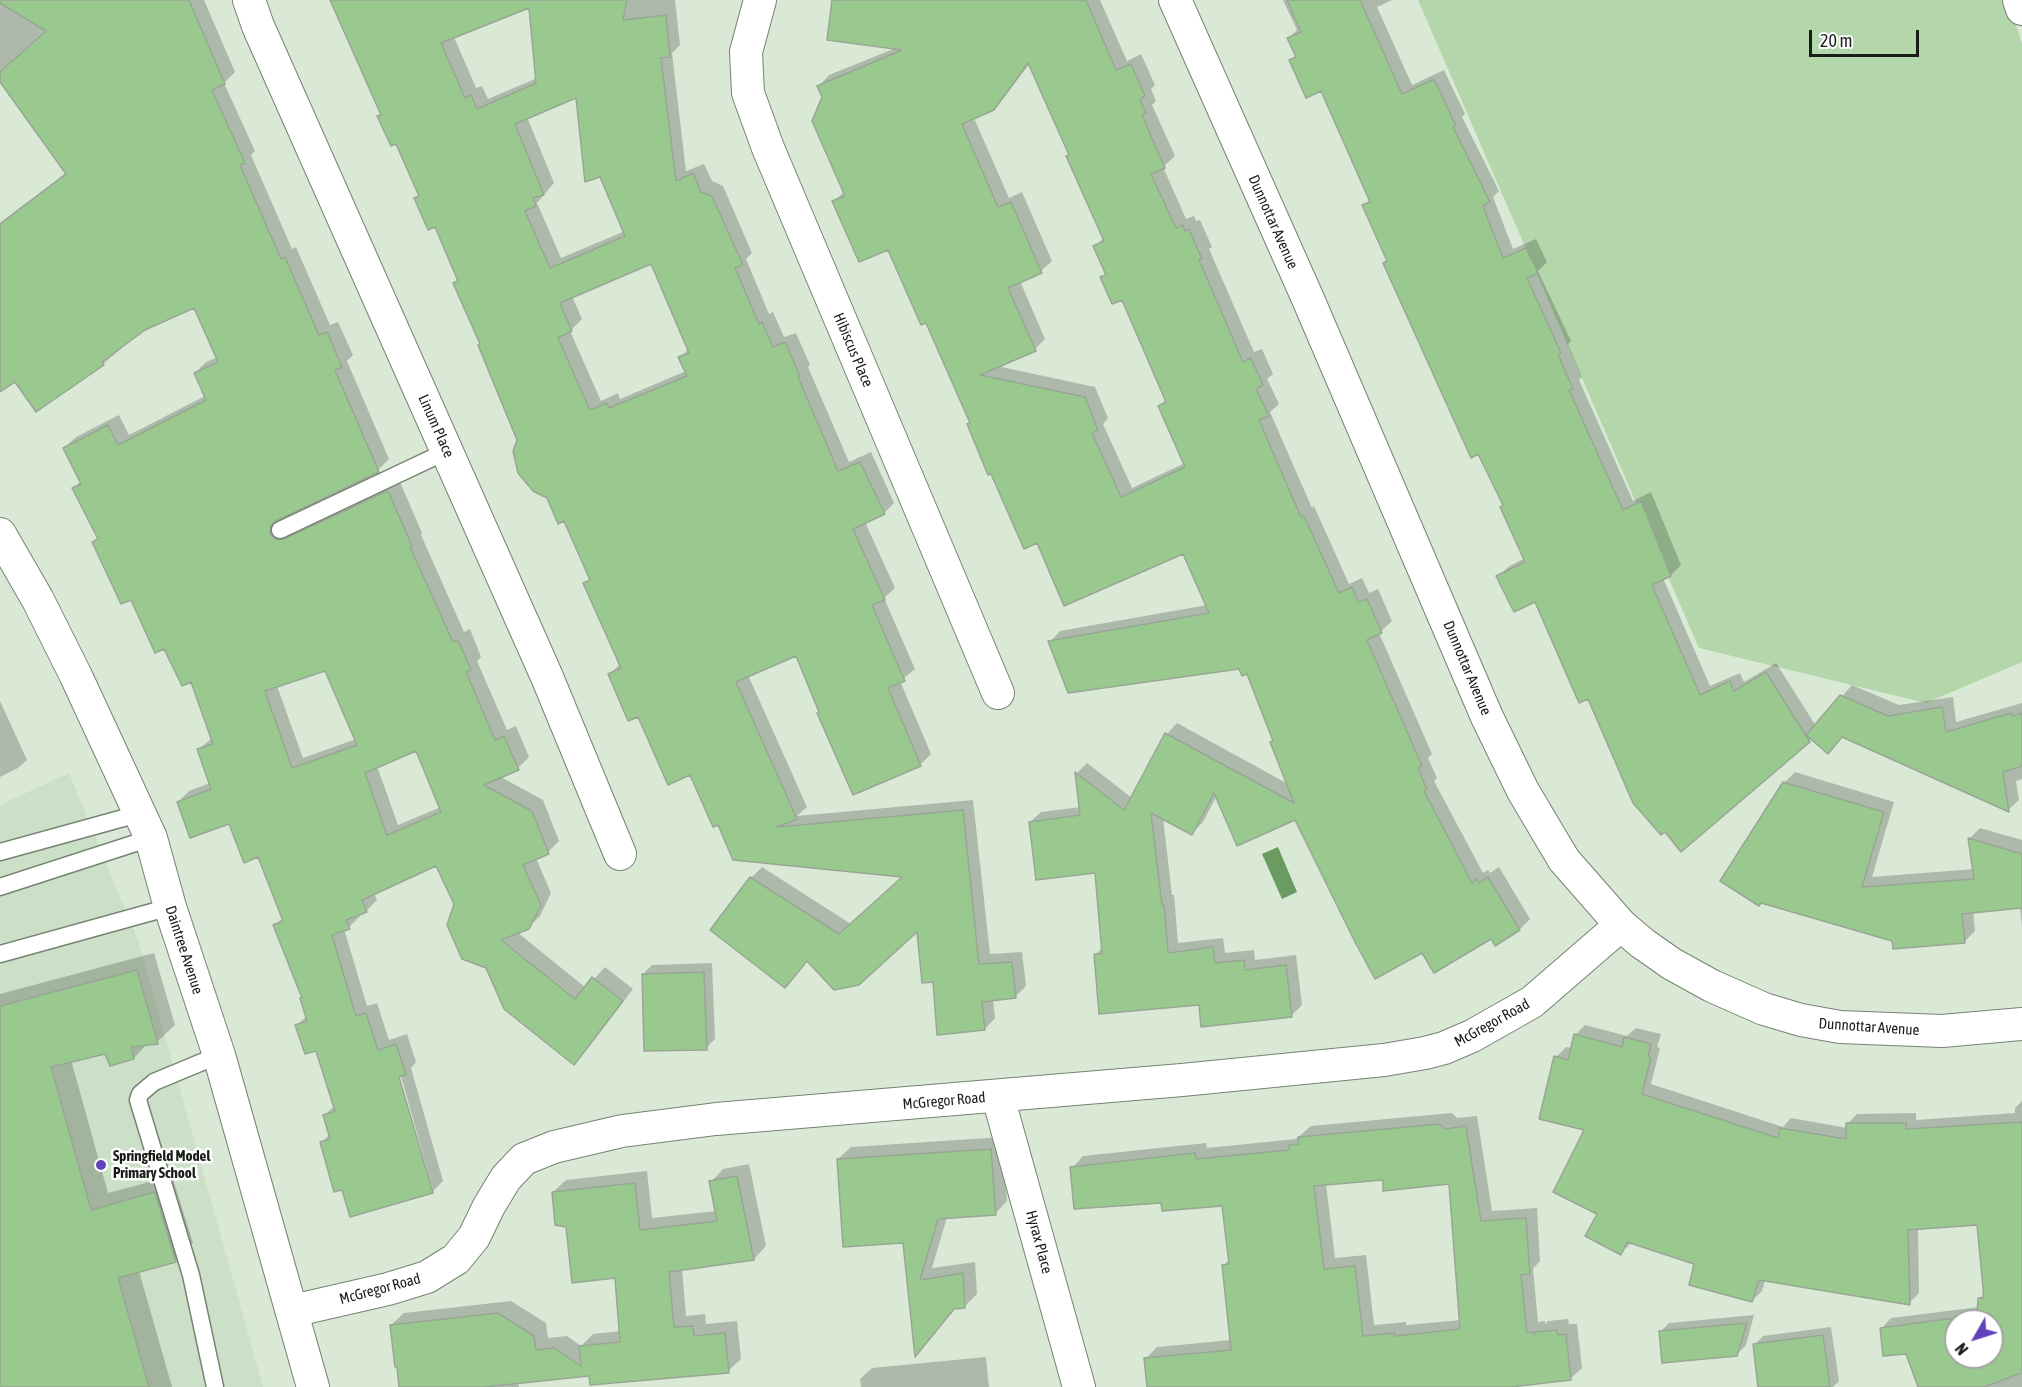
<!DOCTYPE html>
<style>
body{margin:0}
#map{position:relative;width:2022px;height:1387px;overflow:hidden;background:#d9e9d6;font-family:"Asap Condensed",sans-serif}
canvas{display:block}
.north{position:absolute;left:1944px;top:1309px;width:60px;height:60px;box-sizing:border-box;background:#fff;border:2px solid #a3a5a2;border-radius:50%;rotate:231deg;font-size:16px;font-weight:700;line-height:24px;text-align:center;color:#181e17}
.north::after{content:'';display:block;margin:auto;width:21px;height:27px;background:#6142bb;clip-path:polygon(50% 0,100% 100%,50% 72%,0 100%)}
.scale{position:absolute;left:1809px;top:30px;width:110px;height:27px;box-sizing:border-box;border:3px solid #181e17;border-top:0;padding-left:8px;font-size:18px;line-height:21px;white-space:nowrap;color:#181e17;-webkit-text-stroke:4px #fff;paint-order:stroke}
</style>
<div id="map">
<canvas width="2022" height="1387"></canvas>
<div class="north">N</div>
<div class="scale">20 m</div>
</div>
<script>
const ctx = document.querySelector('canvas').getContext('2d');
ctx.lineJoin = 'round';
function fill(path, color) { ctx.fillStyle = color; ctx.fill(path, 'evenodd'); }
const toPath = rows => new Path2D(rows.map(r => 'M' + r).join(''));
function stroke(path, color, width, dash) { ctx.strokeStyle = color; ctx.lineWidth = width; ctx.lineCap = dash ? 'butt' : 'round'; ctx.setLineDash(dash || []); ctx.stroke(path); }
function drawText(font, color, halo, rows, align = 'center') {
  ctx.font = font + ' "Asap Condensed",sans-serif'; ctx.lineWidth = 5; ctx.setLineDash([]); ctx.textBaseline = 'middle'; ctx.strokeStyle = halo; ctx.fillStyle = color; for (const [text, x, y, turn = 0] of rows) {
    ctx.save(); ctx.translate(x, y); ctx.rotate((+turn || 0) * Math.PI / 180); ctx.textAlign = isNaN(turn) ? turn : align; if (halo) ctx.strokeText(text, 0, 0); ctx.fillText(text, 0, 0); ctx.restore();
  }
}
const built = toPath([
 [69,773,139,943,263,1387,0,1387,0,805]
]);
const green = toPath([
 [1418,0,2008,0,2022,44,2022,662,1926,703,1699,648]
]);
const water = toPath([
 [1278,847,1297,892,1282,899,1262,854]
]);
const shadow = toPath([
 [0,0,204,0,235,72,224,83,255,151,251,155,292,249,296,247,330,325,338,322,353,355,347,361,389,459,378,470,281,516,281,522,400,482,422,533,421,535,464,632,470,629,481,657,477,661,507,730,516,726,529,757,518,768,499,776,543,800,559,841,548,852,536,858,551,893,540,916,528,928,517,932,586,988,605,967,633,989,585,1052,574,1063,487,966,437,864,374,893,377,900,366,911,359,913,360,916,349,927,344,929,367,1006,377,1003,389,1040,407,1034,416,1062,411,1068,443,1181,432,1192,343,1188,322,1142,330,1134,325,1115,335,1105,317,1049,297,1026,307,1015,303,997,275,925,283,918,259,855,230,822,178,802,189,791,210,783,198,750,212,738,192,680,165,647,94,542,99,537,74,488,81,481,64,448,76,437,119,415,129,435,205,396,195,373,206,362,218,357,195,306,144,329,103,364,15,380,0,376,0,223,67,172,0,79],
 [326,669,356,739,303,758,277,686],
 [416,749,441,807,398,825,377,766],
 [399,1069,432,1187,429,1187,396,1070],
 [333,0,675,0,680,45,672,53,686,171,704,164,712,181,723,186,752,253,746,259,769,314,773,312,784,337,796,333,810,365,808,367,849,462,871,452,894,503,884,513,865,522,895,588,884,598,915,669,900,681,931,754,920,765,821,711,797,654,748,675,807,807,797,816,973,800,990,954,1022,952,1026,986,1015,997,993,999,995,1018,985,1029,934,980,918,928,808,960,785,986,712,930,751,878,762,867,851,924,905,875,719,823,690,773,638,715,610,674,620,664,585,583,591,578,565,519,519,440,455,283,459,279,436,225,416,198,420,194,397,142,379,116,382,113],
 [530,6,537,78,488,99,482,86,476,88,454,37],
 [577,96,625,231,561,258,537,203,554,183,527,117],
 [651,262,689,348,680,358,686,371,620,399,618,393,601,401,570,331,582,319,572,296],
 [833,0,1100,0,1127,61,1141,54,1155,85,1151,89,1156,101,1152,105,1175,156,1163,167,1186,219,1194,216,1196,221,1200,220,1212,247,1209,249,1254,352,1262,349,1273,374,1267,379,1279,404,1270,412,1312,508,1314,506,1349,584,1362,578,1369,593,1378,589,1392,621,1379,633,1432,754,1428,758,1437,778,1434,781,1483,873,1488,870,1490,873,1499,867,1530,919,1520,929,1495,944,1491,937,1422,951,1296,818,1217,795,1203,822,1192,833,1163,817,1172,895,1174,895,1178,943,1223,938,1225,953,1254,950,1255,960,1296,955,1302,1005,1291,1016,1200,1003,1095,955,1103,947,1096,871,1030,822,1041,812,1081,807,1077,773,1087,763,1132,798,1167,734,1177,723,1288,784,1274,740,1247,672,1240,667,1050,642,1060,631,1207,605,1184,552,1037,541,971,423,927,321,888,248,834,201,845,191,823,97,819,86,829,75,896,48],
 [1030,63,1071,154,1104,237,1095,247,1106,273,1102,278,1123,298,1167,399,1159,406,1185,463,1132,488,1103,424,1108,418,1095,387,997,366,1035,349,1045,339,1020,281,1041,271,1052,261,1022,192,1009,198,974,118,992,110,1003,99],
 [1283,0,1392,0,1377,7,1412,85,1444,70,1465,114,1462,117,1499,191,1493,197,1513,249,1536,239,1547,262,1538,271,1571,341,1568,344,1582,377,1579,380,1633,501,1651,492,1681,565,1671,575,1663,578,1710,686,1740,673,1744,682,1776,663,1816,726,1852,685,1899,705,1953,697,1956,722,2022,703,2022,779,2016,781,2019,800,2008,810,1843,736,1839,741,1812,738,1809,741,1589,697,1536,600,1498,577,1508,567,1525,558,1504,504,1384,263,1388,260,1364,206,1371,199,1322,89,1291,61,1296,55,1289,38,1297,30],
 [0,701,27,760,18,768,0,777],
 [1795,772,1894,802,1872,877,1974,869,1970,838,1980,828,2022,840,2022,928,2020,907,1973,911,1975,931,1964,942,1894,940,1784,783],
 [154,953,175,1025,157,1042,148,1043,134,1058,105,1052,71,1060,108,1193,172,1176,193,1243,175,1260,139,1271,172,1387,0,1387,0,994],
 [712,963,715,1039,706,1048,643,974,652,965],
 [1585,1025,1627,1036,1636,1028,1661,1034,1657,1047,1660,1048,1651,1084,1783,1127,1791,1118,1847,1128,1847,1124,1857,1114,1916,1113,1916,1120,2015,1113,2015,1108,2022,1101,2022,1387,1919,1387,1907,1352,1881,1329,1891,1318,1979,1307,1979,1299,1985,1292,1978,1224,1918,1228,1919,1293,1909,1303,1765,1280,1762,1291,1752,1301,1696,1263,1631,1243,1621,1253,1599,1213,1586,1129,1556,1057,1566,1047,1572,1048,1575,1035],
 [1956,1321,1992,1321,1992,1357,1956,1357],
 [1452,1113,1457,1118,1477,1116,1492,1211,1537,1208,1540,1261,1533,1269,1538,1322,1545,1321,1545,1324,1548,1321,1568,1319,1569,1324,1577,1324,1582,1368,1570,1379,1497,1387,1148,1387,1146,1358,1157,1347,1231,1340,1223,1266,1230,1259,1224,1204,1163,1201,1072,1168,1083,1156,1206,1143,1207,1148,1296,1139,1311,1126],
 [1384,1178,1450,1183,1461,1320,1406,1325,1406,1322,1374,1325,1366,1255,1335,1258,1326,1184],
 [1003,1137,1007,1201,995,1214,947,1217,932,1268,975,1262,977,1294,964,1307,956,1308,916,1353,905,1241,838,1159,851,1147],
 [749,1164,766,1246,754,1259,682,1269,686,1316,705,1314,706,1324,737,1321,741,1359,728,1371,591,1374,518,1382,519,1387,401,1387,391,1325,404,1313,511,1301,546,1323,548,1338,567,1336,581,1346,593,1334,621,1331,616,1277,567,1226,553,1192,566,1180,647,1171,652,1218,716,1211,711,1182,723,1169],
 [1754,1315,1746,1345,1737,1354,1660,1332,1669,1323],
 [1831,1327,1839,1381,1833,1387,1760,1387,1754,1345,1763,1336],
 [986,1357,989,1387,861,1387,860,1379,872,1368]
]);
const building = toPath([
 [0,0,189,0,225,84,212,90,245,163,240,165,281,259,285,257,319,335,327,332,342,367,335,370,379,472,276,521,271,525,270,534,275,539,284,539,387,491,389,493,412,546,410,547,453,642,458,640,471,670,466,672,495,740,504,736,519,770,484,785,532,811,549,854,523,865,541,905,529,929,501,940,575,999,592,977,623,1001,574,1065,504,1009,486,968,462,959,447,925,454,904,436,866,362,900,367,912,346,920,350,929,332,935,356,1016,366,1013,378,1050,396,1044,406,1074,399,1077,433,1193,350,1217,342,1190,334,1192,320,1142,330,1139,323,1115,335,1111,316,1051,305,1054,295,1025,307,1021,300,998,302,998,273,925,283,921,258,857,244,863,229,824,190,838,177,802,211,789,197,749,213,744,191,682,182,686,164,649,155,653,131,600,121,604,92,542,98,539,72,488,81,484,63,448,108,425,118,445,206,400,194,373,218,362,194,308,145,330,102,362,104,365,36,412,15,382,0,392,0,224,66,174,0,82,0,72,46,31,0,3,0,0],
 [325,671,357,745,292,768,265,691,325,671],
 [416,751,441,812,387,835,365,773,416,751],
 [330,0,627,0,623,20,666,15,670,57,661,58,676,181,693,173,701,192,712,196,743,265,735,268,759,324,762,322,773,347,785,342,800,376,798,377,838,471,860,462,885,514,853,529,885,600,872,605,905,681,888,688,921,766,853,795,817,713,819,712,796,656,736,682,797,819,777,827,963,810,979,964,1012,962,1016,998,982,1002,985,1030,937,1035,933,982,922,983,917,932,859,985,834,990,807,961,785,988,710,930,750,877,839,934,902,877,733,860,718,825,713,827,690,775,668,785,638,717,628,721,608,674,621,668,583,583,590,580,564,521,558,524,547,498,533,491,518,473,513,451,517,440,478,345,480,344,453,283,458,281,435,227,428,230,414,198,419,196,396,144,391,146,377,116,381,115,330,0],
 [529,8,536,83,477,109,471,95,465,98,441,43,529,8],
 [576,98,585,182,600,177,625,236,550,268,525,211,536,206,533,198,544,195,515,124,576,98],
 [651,264,689,353,678,357,687,376,609,408,607,403,590,410,558,338,572,331,560,303,651,264],
 [832,0,1086,0,1116,70,1131,64,1145,96,1140,99,1146,113,1142,115,1165,168,1151,174,1176,228,1183,225,1185,231,1189,229,1202,259,1199,260,1243,362,1251,358,1263,385,1256,389,1269,416,1259,420,1301,517,1304,516,1339,593,1352,587,1358,602,1367,599,1382,633,1367,640,1422,766,1418,768,1427,790,1424,791,1472,883,1477,879,1479,883,1488,877,1520,930,1495,946,1491,939,1434,973,1422,953,1375,979,1355,942,1295,820,1237,846,1214,793,1192,835,1151,813,1162,905,1164,905,1168,953,1213,947,1215,963,1244,960,1245,970,1286,965,1292,1017,1201,1027,1199,1005,1099,1014,1094,954,1102,954,1095,873,1036,880,1029,822,1080,815,1075,772,1124,810,1165,733,1294,803,1270,742,1273,741,1247,674,1242,676,1239,669,1068,693,1048,641,1209,613,1183,554,1064,606,1037,543,1024,549,991,474,988,475,967,424,970,423,926,323,921,325,888,250,859,262,832,201,845,196,812,121,822,97,817,86,902,50,827,40,832,0],
 [1028,63,1069,155,1066,156,1104,241,1093,246,1106,275,1100,277,1112,304,1122,300,1166,402,1158,406,1185,467,1121,497,1092,433,1098,430,1085,397,980,375,1036,351,1008,288,1042,273,1011,202,998,207,962,124,994,110,1028,63],
 [1287,0,1360,0,1402,94,1434,79,1456,126,1453,127,1490,202,1483,206,1503,258,1526,248,1538,273,1527,278,1561,353,1558,354,1573,389,1569,390,1623,510,1641,501,1671,576,1652,585,1700,695,1730,681,1734,691,1766,672,1810,742,1681,852,1665,832,1661,835,1633,803,1588,699,1579,703,1535,602,1514,612,1496,576,1525,562,1500,507,1503,505,1478,454,1471,458,1383,263,1387,261,1362,205,1370,202,1321,91,1306,98,1289,60,1296,57,1287,38,1301,32,1287,0],
 [1840,695,1888,716,1942,707,1946,732,2011,713,2013,716,2022,713,2022,766,2003,772,2009,812,1842,737,1828,754,1806,735,1840,695],
 [1783,782,1884,812,1862,887,1974,879,1968,838,2022,854,2022,908,1962,914,1965,943,1893,949,1892,941,1761,903,1759,906,1720,881,1783,782],
 [137,970,158,1044,131,1047,134,1059,110,1066,105,1054,51,1067,91,1210,155,1192,176,1262,118,1278,149,1387,0,1387,0,1006,137,970],
 [704,972,707,1050,644,1051,642,974,704,972],
 [1574,1034,1622,1047,1624,1037,1651,1044,1648,1057,1651,1058,1642,1094,1778,1138,1780,1128,1846,1139,1846,1123,1906,1123,1906,1129,2022,1122,2022,1373,1984,1387,1918,1387,1906,1354,1883,1356,1880,1328,1977,1315,1978,1298,1984,1298,1977,1225,1908,1230,1910,1305,1759,1280,1752,1302,1689,1285,1694,1264,1627,1242,1621,1255,1585,1236,1597,1214,1553,1192,1584,1130,1539,1119,1554,1056,1568,1060,1574,1034],
 [1956,1321,1992,1321,1992,1357,1956,1357,1956,1321],
 [1440,1124,1445,1129,1466,1126,1481,1221,1526,1218,1530,1274,1521,1275,1527,1333,1534,1332,1534,1335,1535,1332,1557,1330,1558,1335,1566,1334,1571,1380,1511,1387,1147,1387,1144,1358,1231,1350,1222,1265,1229,1264,1222,1206,1162,1211,1161,1203,1074,1209,1070,1167,1195,1153,1196,1159,1289,1150,1289,1145,1299,1144,1298,1137,1440,1124],
 [1383,1180,1383,1191,1449,1184,1460,1329,1395,1336,1395,1333,1363,1336,1355,1266,1324,1269,1314,1186,1383,1180],
 [991,1149,996,1215,938,1219,920,1280,963,1273,965,1308,954,1309,915,1357,903,1243,843,1247,837,1159,991,1149],
 [737,1176,754,1260,669,1272,674,1327,693,1326,694,1336,725,1333,729,1373,590,1385,589,1376,484,1387,399,1387,397,1367,395,1367,390,1325,498,1313,534,1336,536,1350,554,1348,581,1366,579,1346,620,1342,615,1278,572,1283,566,1227,555,1225,552,1192,635,1183,640,1230,717,1221,709,1181,737,1176],
 [1747,1323,1737,1356,1662,1363,1659,1331,1747,1323],
 [1823,1335,1830,1387,1758,1387,1753,1344,1823,1335]
]);
const lane = toPath([
 [280,530,447,451],
 [0,852,138,814],
 [0,887,151,838],
 [0,954,170,907],
 [215,1387,191,1275,138,1100,140,1094,154,1082,219,1055]
]);
const street = toPath([
 [249,0,258,26,547,677,620,854],
 [760,0,746,52,748,93,768,148,998,693],
 [1175,0,1308,299,1487,717,1523,791,1564,860,1621,925,1642,943,1672,964,1712,986,1764,1009,1801,1020,1840,1027,1942,1031,2022,1024],
 [2019,0,2022,9],
 [0,534,38,600,76,676,151,838,170,907,219,1055,313,1387],
 [998,1097,1079,1387],
 [292,1311,388,1289,427,1277,456,1259,474,1237,489,1206,506,1178,524,1159,554,1147,622,1131,716,1119,1182,1080,1384,1060,1425,1053,1444,1048,1472,1036,1532,1002,1621,925]
]);
const markers = [
 [101,1165,6,"#6142bb"]
];
const streetNames = [
 ["Dunnottar Avenue",1273,222,66],
 ["Hibiscus Place",853,350,67],
 ["Linum Place",436,426,66],
 ["Dunnottar Avenue",1467,668,67],
 ["Daintree Avenue",184,950,72],
 ["McGregor Road",1492,1023,-29],
 ["Dunnottar Avenue",1869,1027,4],
 ["McGregor Road",944,1101,-5],
 ["Hyrax Place",1039,1242,75],
 ["McGregor Road",380,1289,-15]
];
const poiNames = [
 ["Springfield Model",113,1156],
 ["Primary School",113,1173]
];
fill(built, '#cbe0c6');
fill(green, '#b3d7aa');
fill(water, '#6c9b62');
fill(shadow, '#0003');
fill(building, '#99c98e');
stroke(building, '#98a794', 1.5);
stroke(lane, '#758472', 19);
stroke(street, '#758472', 34);
stroke(lane, '#fff', 16);
stroke(street, '#fff', 32);
for (const [x, y, r, color] of markers) { const dot = new Path2D(); dot.arc(x, y, r, 0, 2 * Math.PI); ctx.fillStyle = color; ctx.fill(dot); stroke(dot, '#fff', 2); }
drawText('15px', '#181e17', '#fff', streetNames);
drawText('bold 15px', '#181e17', '#fff', poiNames, 'left');
</script>
